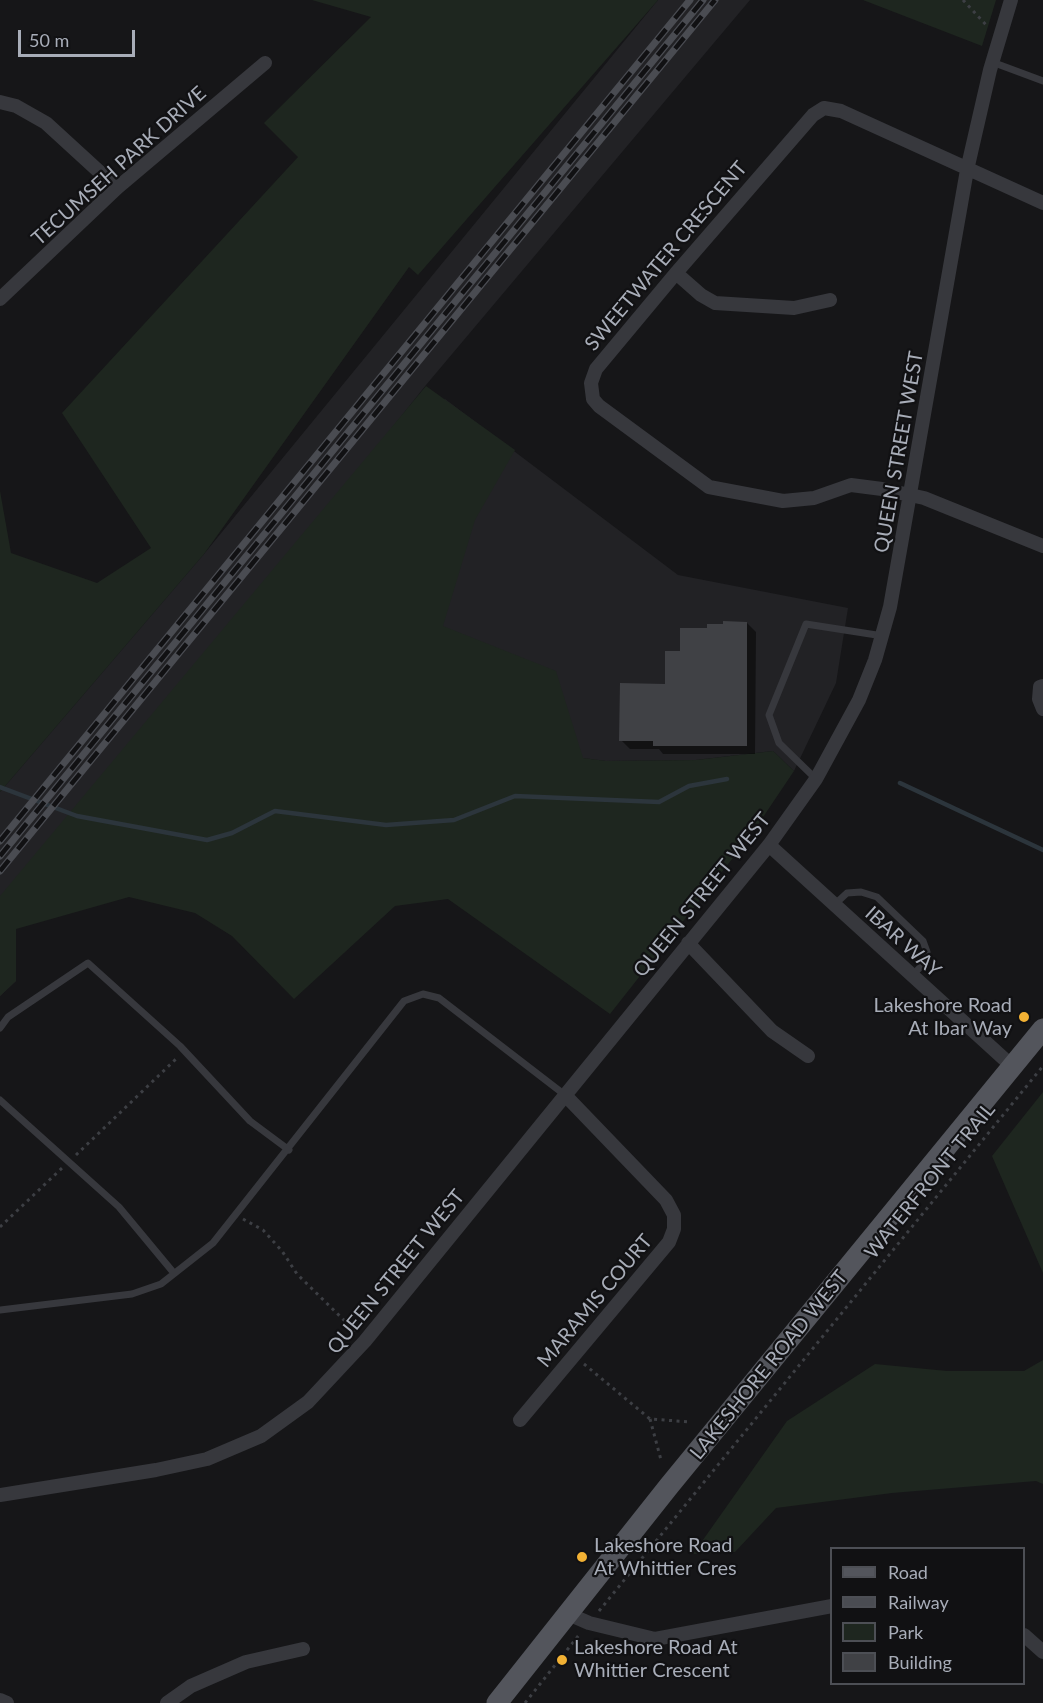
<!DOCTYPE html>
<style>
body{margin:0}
#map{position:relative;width:1043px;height:1703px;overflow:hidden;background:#161618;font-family:Lato,sans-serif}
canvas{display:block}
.legend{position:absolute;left:830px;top:1547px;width:195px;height:138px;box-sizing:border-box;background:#111113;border:2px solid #4d4f55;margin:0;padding:8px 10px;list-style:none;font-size:18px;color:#a8adb8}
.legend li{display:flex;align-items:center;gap:12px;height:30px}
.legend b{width:30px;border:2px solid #4d4f55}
.scale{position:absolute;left:18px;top:30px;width:117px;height:27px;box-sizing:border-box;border:3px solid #a8adb8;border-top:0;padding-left:8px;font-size:18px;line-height:21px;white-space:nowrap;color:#a8adb8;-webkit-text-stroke:4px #111113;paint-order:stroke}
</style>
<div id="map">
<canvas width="1043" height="1703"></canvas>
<ul class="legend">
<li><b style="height:8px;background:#53555c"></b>Road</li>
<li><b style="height:8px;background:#4a4c52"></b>Railway</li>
<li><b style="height:16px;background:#1e261f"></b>Park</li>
<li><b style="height:16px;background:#404145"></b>Building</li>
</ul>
<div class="scale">50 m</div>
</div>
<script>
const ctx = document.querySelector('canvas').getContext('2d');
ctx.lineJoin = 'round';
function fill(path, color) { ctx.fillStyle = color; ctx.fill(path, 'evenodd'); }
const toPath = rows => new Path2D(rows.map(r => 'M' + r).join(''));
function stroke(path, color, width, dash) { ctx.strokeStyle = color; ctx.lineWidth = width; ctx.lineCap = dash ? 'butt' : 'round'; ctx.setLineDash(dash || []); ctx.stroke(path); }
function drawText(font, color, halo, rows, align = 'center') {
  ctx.font = font + ' Lato,sans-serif'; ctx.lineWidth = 4.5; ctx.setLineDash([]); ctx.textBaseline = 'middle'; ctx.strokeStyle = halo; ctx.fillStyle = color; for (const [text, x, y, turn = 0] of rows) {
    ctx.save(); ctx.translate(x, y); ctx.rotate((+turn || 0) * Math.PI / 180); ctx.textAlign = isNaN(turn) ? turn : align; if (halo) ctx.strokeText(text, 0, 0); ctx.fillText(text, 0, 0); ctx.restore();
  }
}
const built = toPath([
 [658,0,750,0,426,385,188,685,16,929,16,981,0,996,0,792,204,554],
 [445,399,678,575,848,608,836,683,794,771,773,751,696,760,606,761,484,746,367,506]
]);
const green = toPath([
 [312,0,658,0,418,275,409,267,204,554,0,792,0,491,11,553,97,583,151,548,62,413,298,157,264,123,371,17],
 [863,0,996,0,982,46],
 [426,386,515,450,475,520,443,626,556,671,583,758,606,761,696,760,773,751,794,771,751,835,610,1014,448,899,395,906,294,999,232,936,195,913,129,897,16,929,16,981,0,996,0,896],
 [1043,1092,1043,1273,992,1156],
 [1043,1360,1043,1484,1036,1481,892,1493,776,1508,735,1552,693,1554,787,1421,875,1364,947,1371,1024,1371]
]);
const shadow = toPath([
 [747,623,756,632,755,754,663,754,659,749,630,749,621,740,666,685,682,653,709,630]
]);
const stream = toPath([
 [900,783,1043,850],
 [0,787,77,816,207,840,232,833,275,811,386,825,454,820,515,796,659,802,689,786,727,779]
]);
const building = toPath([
 [723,621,747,622,747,746,653,746,653,741,619,741,620,683,665,684,665,651,680,651,680,628,707,628,707,624,723,624]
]);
const path = toPath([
 [963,0,988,27],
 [76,1155,177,1058],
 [243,1219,263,1230,282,1251,297,1274,356,1332],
 [0,1227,62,1168],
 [584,1364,650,1419,691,1422],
 [650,1419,661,1460],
 [599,1611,1043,1066],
 [525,1703,579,1635]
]);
const service = toPath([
 [992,62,1043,81],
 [816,779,779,743,769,715,806,624,883,636],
 [834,905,847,893,861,892,877,897,923,941,927,952,924,963,912,976],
 [0,1028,8,1017,88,963,180,1046,250,1121,289,1150],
 [0,1100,119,1207,173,1272],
 [0,1310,132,1294,161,1284,213,1243,404,1001,423,994,439,998,565,1095]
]);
const minor = toPath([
 [0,102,16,106,46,123,117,188],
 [1043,203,841,111,824,108,813,115,676,273,596,369,591,383,593,399,599,406,709,487,783,501,814,498,851,485,882,489,924,498,1043,546],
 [676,273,701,295,715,303,794,308,830,300],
 [0,299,117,188,265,63],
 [1043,686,1040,687,1039,699,1043,709],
 [769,845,1013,1067],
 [688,943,772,1031,808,1056],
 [520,1420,669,1242,674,1229,674,1215,666,1200,565,1095],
 [0,1495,156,1470,207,1459,261,1436,308,1402,365,1341,769,845,816,779,859,700,875,660,890,607,967,170,990,70,1011,0],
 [566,1613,589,1623,655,1639,832,1606],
 [1024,1635,1043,1652],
 [0,1700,7,1703],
 [167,1703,191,1686,246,1662,303,1649]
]);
const primary = toPath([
 [497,1703,669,1486,1043,1029]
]);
const rail = toPath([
 [0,841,690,0],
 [0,856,703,0],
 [0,871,715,0]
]);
const markers = [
 [1024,1017,6,"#f2b134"],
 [582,1557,6,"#f2b134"],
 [562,1660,6,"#f2b134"]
];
const streetNames = [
 ["TECUMSEH PARK DRIVE",119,166,-42],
 ["SWEETWATER CRESCENT",666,256,-50],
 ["QUEEN STREET WEST",899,452,-80],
 ["QUEEN STREET WEST",702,895,-51],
 ["IBAR WAY",903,942,42],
 ["WATERFRONT TRAIL",930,1181,-51],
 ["QUEEN STREET WEST",396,1272,-51],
 ["MARAMIS COURT",595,1301,-50],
 ["LAKESHORE ROAD WEST",769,1365,-51]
];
const poiNames = [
 ["Lakeshore Road",1012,1006,"right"],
 ["At Ibar Way",1012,1029,"right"],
 ["Lakeshore Road",594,1546],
 ["At Whittier Cres",594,1569],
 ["Lakeshore Road At",574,1648],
 ["Whittier Crescent",574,1671]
];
fill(built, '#222225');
fill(green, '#1e261f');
fill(shadow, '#0007');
stroke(stream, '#2c353c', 4.5);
fill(building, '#404145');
stroke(path, '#3d3f44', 3, [3, 4.5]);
stroke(service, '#37383d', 7);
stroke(minor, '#37383d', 14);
stroke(primary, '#53555c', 21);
stroke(rail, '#4a4c52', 7);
stroke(rail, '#111113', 4.5, [14]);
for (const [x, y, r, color] of markers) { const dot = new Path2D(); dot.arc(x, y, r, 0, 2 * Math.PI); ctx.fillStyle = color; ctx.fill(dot); stroke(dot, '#111113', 2); }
drawText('20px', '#a8adb8', '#111113', streetNames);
drawText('20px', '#a8adb8', '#111113', poiNames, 'left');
</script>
